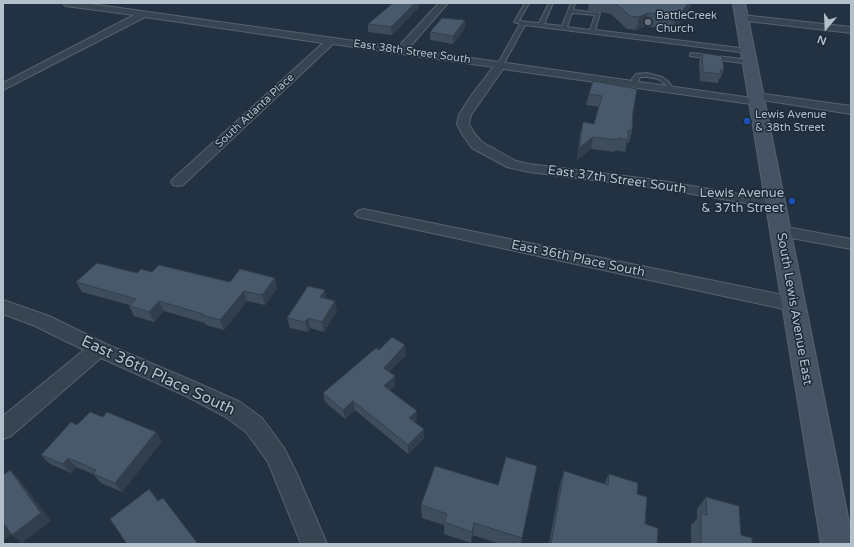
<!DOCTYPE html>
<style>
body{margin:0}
#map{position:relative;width:854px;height:547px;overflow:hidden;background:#233242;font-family:"Varela Round",sans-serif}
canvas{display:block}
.frame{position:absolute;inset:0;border:4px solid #b4bfcc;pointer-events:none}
.north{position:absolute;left:806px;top:8px;width:40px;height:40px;-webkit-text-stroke:3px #1c2937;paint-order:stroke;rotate:199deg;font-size:11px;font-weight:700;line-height:16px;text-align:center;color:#b4bfcc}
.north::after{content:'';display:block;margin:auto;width:14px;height:18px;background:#b4bfcc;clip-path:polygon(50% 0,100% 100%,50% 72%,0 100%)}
</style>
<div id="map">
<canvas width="854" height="547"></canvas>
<div class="frame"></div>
<div class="north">N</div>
</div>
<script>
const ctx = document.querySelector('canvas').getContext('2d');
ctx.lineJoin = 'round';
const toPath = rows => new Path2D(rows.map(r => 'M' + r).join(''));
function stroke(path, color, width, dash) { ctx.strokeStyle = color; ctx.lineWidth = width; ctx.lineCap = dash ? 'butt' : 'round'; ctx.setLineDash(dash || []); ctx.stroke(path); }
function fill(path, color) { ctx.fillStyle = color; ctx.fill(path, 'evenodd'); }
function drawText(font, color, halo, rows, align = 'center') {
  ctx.font = font + ' "Varela Round",sans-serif'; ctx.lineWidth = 3; ctx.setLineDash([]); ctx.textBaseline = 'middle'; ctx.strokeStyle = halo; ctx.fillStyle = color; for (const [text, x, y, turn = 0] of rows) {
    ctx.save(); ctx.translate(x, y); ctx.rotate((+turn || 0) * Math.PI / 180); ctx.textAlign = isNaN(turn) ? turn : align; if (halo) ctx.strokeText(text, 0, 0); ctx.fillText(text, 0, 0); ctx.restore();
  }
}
const service = toPath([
 [525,3,529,3,519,21,539,23,549,3,553,3,544,24,562,26,571,3,575,3,573,10,600,13,595,30,748,49,751,51,748,53,525,25,503,65,498,66,497,65,520,24,514,22,525,3],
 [572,13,595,15,590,30,567,27,572,13],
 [692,53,750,60,753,62,750,64,690,56,690,54,692,53],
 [647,73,662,77,669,82,673,89,668,90,665,84,658,79,647,77,640,77,637,85,633,85,632,79,636,74,647,73]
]);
const minor = toPath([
 [62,3,84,3,398,47,439,3,448,3,408,49,752,98,751,96,753,94,757,93,851,106,851,114,763,100,764,102,762,104,758,105,503,69,471,115,469,124,474,133,482,142,516,161,529,164,656,180,781,201,783,204,781,207,776,208,656,188,529,172,507,167,472,148,462,134,457,124,459,115,468,100,493,67,333,44,183,185,178,186,173,185,171,182,173,179,323,43,145,17,3,90,3,83,134,15,66,6,62,3],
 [742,15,851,27,851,33,739,20,737,18,742,15],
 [363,209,793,297,799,299,802,304,799,309,793,311,358,217,355,214,358,211,363,209],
 [781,226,851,239,851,249,775,235,773,231,775,227,781,226],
 [3,300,49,316,106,344,200,384,240,402,262,418,284,448,297,474,327,544,301,544,268,462,246,432,224,416,186,396,101,358,11,436,3,439,3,416,84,350,35,326,3,314,3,300]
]);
const secondary = toPath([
 [733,3,745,3,851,532,851,544,821,544,733,3]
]);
const wall = toPath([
 [393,3,419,3,419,7,392,35,368,32,368,24],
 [589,3,693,3,676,28,672,30,645,26,636,30,627,29,611,14,588,10],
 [465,20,465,28,453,44,430,40,430,32],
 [702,53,724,70,720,79,719,78,718,83,700,81,699,62],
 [593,81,633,112,632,131,629,143,627,142,625,152,615,150,615,152,591,149,577,160,580,134,583,122,594,124,599,107,586,105,589,94],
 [152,272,230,282,277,288,265,305,247,301,224,330,206,325,205,323,164,311,154,322,134,316,129,306,129,305,82,292,76,282],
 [326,298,337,311,324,332,310,328,308,332,290,328,287,318],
 [379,350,406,355,389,372,395,376,395,386,390,390,417,420,414,422,424,429,424,438,408,454,355,410,345,419,325,402,323,393],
 [103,417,156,432,162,441,122,492,101,483,93,474,76,467,71,473,50,464,41,455,77,425],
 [564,471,604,484,609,474,637,494,645,524,657,544,549,544,560,484],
 [706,497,741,535,752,544,691,544,691,525,697,519,697,509],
 [421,505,522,538,521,544,500,544,473,535,471,543,444,534,444,525,422,518]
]);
const shadedWall = toPath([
 [415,3,419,3,419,7,392,35,391,27],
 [688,3,693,3,676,28,672,30,675,17],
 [648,13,645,26,636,30,639,17],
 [465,20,465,28,453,44,453,36],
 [593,137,591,149,577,160,579,148],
 [275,278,277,288,265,305,262,295],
 [325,290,327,300,320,297],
 [244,291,247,301,224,330,220,320],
 [159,301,164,311,154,322,149,312],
 [335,301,337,311,324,332,322,322],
 [308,318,310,328,308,332,305,322],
 [405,345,406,355,384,377,384,368],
 [395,376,395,386,385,395,384,386],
 [353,401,355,410,345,419,343,410],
 [417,411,417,420,409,427,409,418],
 [424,429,424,438,408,454,408,445],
 [156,432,162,441,122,492,115,483],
 [68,458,76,467,71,473,63,464],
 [10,470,19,479,51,521,22,543,12,535],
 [474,523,473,535,471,543,472,532],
 [3,524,4,524,14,532,3,541]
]);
const building = toPath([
 [393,3,415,3,391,27,368,24,393,3],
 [615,3,688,3,679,16,675,17,648,13,639,17,630,16,615,3],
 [442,18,465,20,453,36,430,32,442,18],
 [702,53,722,56,724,70,720,70,721,74,703,72,702,53],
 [593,81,637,89,633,112,632,131,628,130,628,140,618,138,618,140,593,137,579,148,583,122,594,124,602,96,589,94,593,81],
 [97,263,137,273,141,269,152,272,159,265,230,282,240,269,275,278,262,295,244,291,220,320,202,315,203,314,159,301,149,312,129,306,136,299,76,282,97,263],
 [308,286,325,290,320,297,335,301,322,322,308,318,305,322,287,318,308,286],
 [392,337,405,345,384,368,395,376,384,386,417,411,409,418,424,429,408,445,353,401,343,410,323,393,376,348,379,350,392,337],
 [90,412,103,417,107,412,156,432,115,483,93,474,96,470,68,458,63,464,41,455,71,422,77,425,90,412],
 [506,457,537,466,522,538,474,523,472,532,444,522,447,514,421,505,435,466,498,485,506,457],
 [10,470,41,513,12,535,4,524,3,524,3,475,10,470],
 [564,471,608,485,609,474,638,483,637,494,647,497,645,524,658,528,657,544,551,544,564,471],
 [149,489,158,501,163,498,198,544,127,544,110,519,149,489],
 [706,497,739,506,741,535,752,538,752,544,701,544,701,513,707,515,706,497]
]);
const markers = [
 [648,22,4,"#6b7280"],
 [747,121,4,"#1a4fb4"],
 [792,201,4,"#1a4fb4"]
];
const farPoinames = [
 ["BattleCreek",656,16],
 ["Church",656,29],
 ["Lewis Avenue",755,115],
 ["& 38th Street",755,128]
];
const farStreetnames = [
 ["East 38th Street South",412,52,8],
 ["South Atlanta Place",255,111,-43]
];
const streetNames = [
 ["East 37th Street South",617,180,8],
 ["East 36th Place South",578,259,12],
 ["South Lewis Avenue East",794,309,80]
];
const poiNames = [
 ["Lewis Avenue",784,194],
 ["& 37th Street",784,209]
];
const nearStreetnames = [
 ["East 36th Place South",158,376,25]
];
stroke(service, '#55626f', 2);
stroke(minor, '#55626f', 2);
stroke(secondary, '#55626f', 2);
fill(service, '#374451');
fill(minor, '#374451');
fill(secondary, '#455365');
fill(wall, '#3e4d5c');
fill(shadedWall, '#323e4b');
fill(building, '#48596b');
stroke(building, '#323e4b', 1);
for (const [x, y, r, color] of markers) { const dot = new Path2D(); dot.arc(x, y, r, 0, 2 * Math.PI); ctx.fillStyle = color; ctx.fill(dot); stroke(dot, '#1c2937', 1.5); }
drawText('11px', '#b4bfcc', '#1c2937', farPoinames, 'left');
drawText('11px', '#b4bfcc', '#1c2937', farStreetnames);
drawText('13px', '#b4bfcc', '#1c2937', streetNames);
drawText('13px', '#b4bfcc', '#1c2937', poiNames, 'right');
drawText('16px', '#b4bfcc', '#1c2937', nearStreetnames);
</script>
